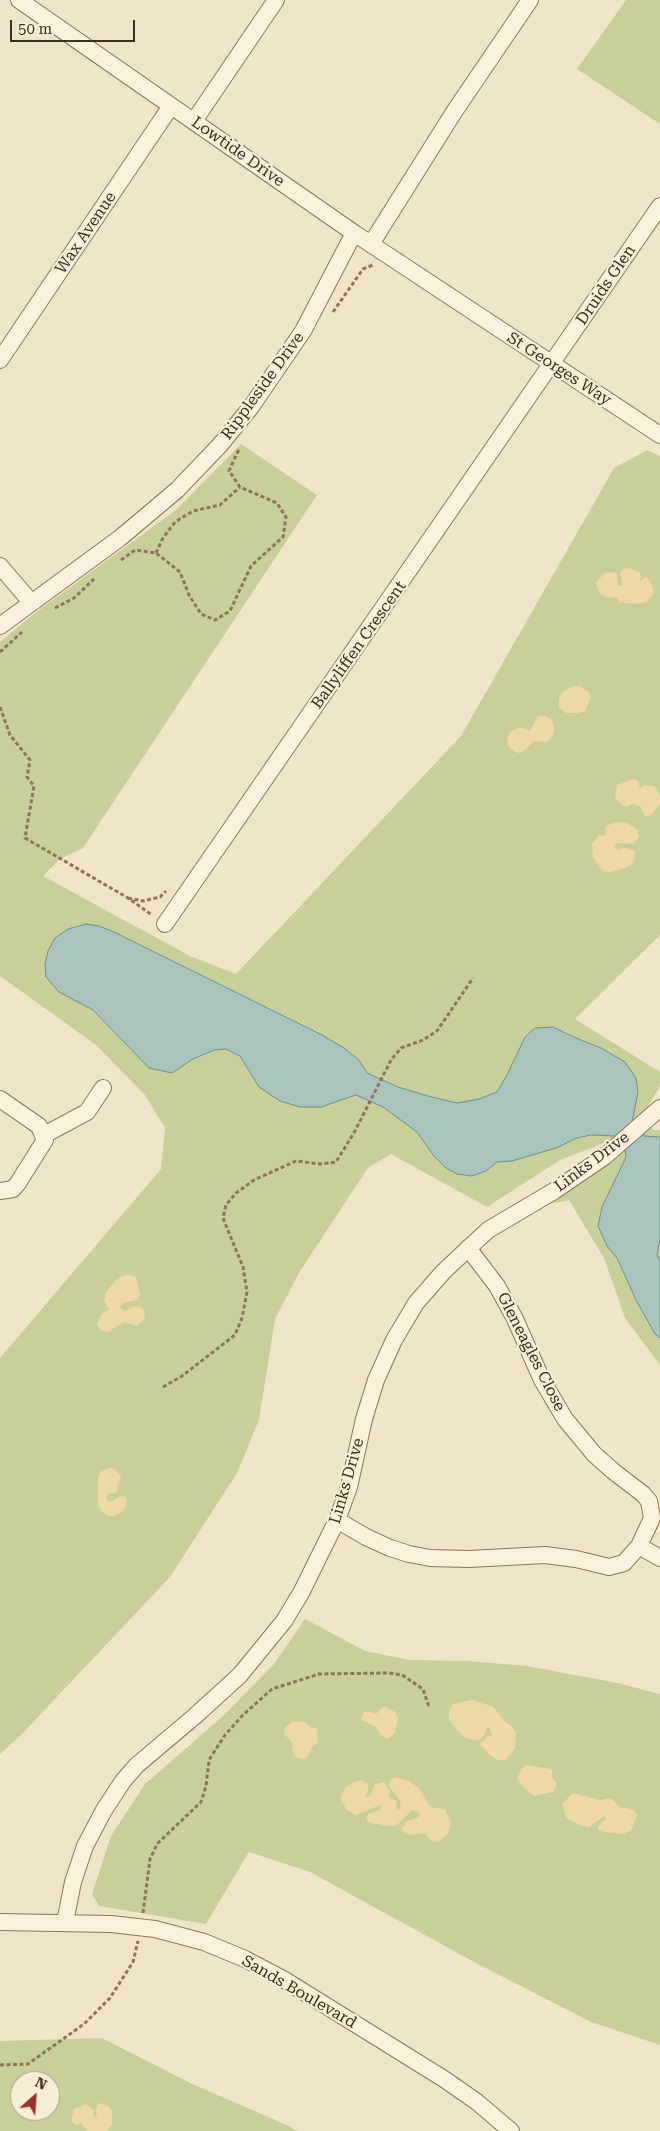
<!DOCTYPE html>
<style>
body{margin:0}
#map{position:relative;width:660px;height:2131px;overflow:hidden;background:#f0e4c8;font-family:"Roboto Serif",serif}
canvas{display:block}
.north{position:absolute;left:10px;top:2071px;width:50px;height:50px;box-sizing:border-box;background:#f7eed8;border:1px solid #ada18e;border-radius:50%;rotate:26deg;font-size:14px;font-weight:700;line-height:20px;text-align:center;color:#3d2e20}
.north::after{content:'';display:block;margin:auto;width:18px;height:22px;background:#9e2a2b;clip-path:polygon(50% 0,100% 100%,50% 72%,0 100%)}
.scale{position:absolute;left:10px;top:20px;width:125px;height:22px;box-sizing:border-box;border:2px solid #3d2e20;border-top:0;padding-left:6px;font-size:15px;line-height:18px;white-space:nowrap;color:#3d2e20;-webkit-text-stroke:4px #f7eed8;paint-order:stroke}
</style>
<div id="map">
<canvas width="660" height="2131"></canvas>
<div class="north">N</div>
<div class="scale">50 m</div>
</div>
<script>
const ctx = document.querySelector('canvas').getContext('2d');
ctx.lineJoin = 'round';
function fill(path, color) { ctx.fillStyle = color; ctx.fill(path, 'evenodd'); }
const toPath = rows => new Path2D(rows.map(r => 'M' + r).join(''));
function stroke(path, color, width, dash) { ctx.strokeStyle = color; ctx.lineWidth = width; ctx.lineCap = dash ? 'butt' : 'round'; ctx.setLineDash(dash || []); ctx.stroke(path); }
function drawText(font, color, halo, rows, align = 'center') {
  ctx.font = font + ' "Roboto Serif",serif'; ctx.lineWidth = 4.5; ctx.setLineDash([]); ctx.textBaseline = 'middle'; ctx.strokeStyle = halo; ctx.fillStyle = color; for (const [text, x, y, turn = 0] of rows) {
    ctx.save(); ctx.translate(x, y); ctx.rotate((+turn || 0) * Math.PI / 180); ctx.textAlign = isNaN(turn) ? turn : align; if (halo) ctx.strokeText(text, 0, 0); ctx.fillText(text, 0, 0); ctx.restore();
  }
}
const green = toPath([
 [626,0,660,0,660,124,577,69],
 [241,444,317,495,83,848,60,859,43,876,190,956,236,974,461,736,614,468,647,450,660,456,660,935,575,1019,660,1072,660,1086,643,1115,653,1130,660,1130,660,1365,625,1318,604,1258,569,1200,550,1204,620,1151,610,1141,560,1160,487,1207,391,1154,368,1168,300,1271,275,1319,259,1420,237,1473,170,1577,22,1734,0,1754,0,1358,161,1169,165,1128,145,1095,96,1045,0,976,0,642,35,613,176,510],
 [305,1619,365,1651,411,1660,468,1661,527,1666,618,1683,660,1694,660,2045,591,2022,474,1962,310,1872,249,1852,206,1924,99,1906,92,1894,111,1836,145,1784,223,1716,274,1664],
 [102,2038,190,2083,289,2126,297,2131,0,2131,0,2041],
 [20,2081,50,2081,50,2111,20,2111]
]);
const sand = toPath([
 [629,568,640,572,641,577,639,582,646,577,650,581,654,593,647,602,634,604,619,602,617,598,606,597,599,593,596,582,605,573,614,572,617,574,618,586,620,586,622,585,620,573,623,569],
 [573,686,580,686,589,692,591,698,585,711,578,713,566,713,559,707,559,699,562,692],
 [538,716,545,716,551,719,554,726,554,733,550,739,547,742,534,741,525,750,519,753,515,752,508,747,507,739,510,732,520,727,530,731],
 [633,779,638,781,640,788,645,785,654,786,660,795,660,805,651,815,646,817,640,806,632,804,627,807,621,804,615,798,617,785],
 [616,822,627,823,637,829,639,836,634,844,618,843,613,846,618,850,624,848,633,850,635,852,635,858,632,864,625,868,610,872,603,871,593,857,592,844,598,836,605,835,606,826],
 [130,1275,135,1277,137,1281,140,1295,137,1300,122,1303,120,1307,124,1311,135,1306,142,1308,145,1312,144,1320,136,1326,124,1322,108,1332,100,1330,97,1324,100,1317,102,1313,109,1310,104,1300,106,1293,116,1280,123,1276],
 [109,1468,115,1469,121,1477,117,1487,117,1493,108,1494,106,1498,108,1502,113,1501,120,1496,125,1497,127,1501,125,1508,121,1512,114,1516,107,1516,100,1509,98,1503,98,1480,100,1472],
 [472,1700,494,1707,504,1721,512,1727,516,1732,515,1749,505,1760,497,1760,488,1753,480,1744,488,1736,492,1736,490,1728,487,1727,484,1735,479,1740,475,1740,466,1738,455,1728,449,1719,449,1712,453,1704],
 [384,1706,395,1712,398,1718,395,1733,388,1739,382,1736,376,1727,361,1720,363,1713,366,1711,376,1714],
 [293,1721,305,1722,310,1727,317,1728,318,1743,312,1747,308,1756,304,1759,296,1757,292,1750,293,1743,284,1734,285,1727],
 [526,1765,552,1769,552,1778,556,1782,556,1787,553,1792,534,1796,522,1786,517,1778,521,1769],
 [395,1777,407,1780,419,1788,430,1807,445,1809,451,1823,448,1834,438,1842,431,1841,425,1833,410,1835,401,1830,407,1821,419,1817,420,1814,417,1811,412,1810,396,1826,390,1826,370,1823,366,1819,368,1814,380,1810,382,1807,380,1805,356,1815,347,1810,341,1801,341,1795,346,1787,355,1782,362,1780,368,1784,368,1791,365,1796,368,1797,371,1794,375,1784,384,1782,390,1792,388,1797,397,1801,396,1810,399,1809,401,1802,389,1786,390,1780],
 [573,1793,600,1800,610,1798,620,1807,634,1810,637,1815,632,1829,624,1834,604,1832,598,1829,598,1826,607,1819,604,1816,589,1827,582,1826,574,1822,566,1817,562,1804],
 [98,2103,107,2105,112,2110,112,2125,107,2131,87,2131,81,2123,78,2125,74,2124,71,2121,74,2109,86,2104,93,2109,94,2117,97,2117,96,2110]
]);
const water = toPath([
 [86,924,99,926,114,932,322,1035,344,1048,359,1060,367,1073,398,1087,428,1096,457,1103,479,1099,497,1092,507,1075,525,1037,535,1028,553,1027,576,1038,601,1048,625,1062,636,1078,638,1092,632,1122,644,1136,660,1137,660,1240,657,1255,660,1261,660,1338,655,1334,636,1300,617,1258,607,1246,598,1226,602,1207,626,1157,625,1149,614,1136,591,1135,577,1138,556,1148,512,1161,497,1162,486,1171,472,1176,457,1174,446,1168,434,1156,417,1132,383,1107,356,1095,321,1107,300,1107,280,1101,259,1087,240,1056,226,1049,214,1050,193,1059,172,1073,149,1068,93,1010,59,992,46,977,45,964,48,951,55,938,68,929,86,924]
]);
const path = toPath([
 [333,312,363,269,373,265],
 [156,553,163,538,175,522,193,511,220,505,240,487],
 [121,560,135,550,156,553,180,572,189,595,201,614,215,620,230,611,251,566,283,537,286,517,277,503,240,487,229,471,239,449],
 [55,608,74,598,94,579],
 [0,652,22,632],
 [0,707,10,735,30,760,27,777,34,786,25,838,128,898,152,915],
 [128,898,143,901,160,897,166,891],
 [163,1387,182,1376,235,1335,242,1318,247,1292,243,1267,223,1218,226,1205,236,1193,254,1180,296,1161,320,1164,336,1162,355,1131,391,1060,401,1048,423,1040,437,1031,473,978],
 [143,1913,150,1859,157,1844,201,1802,206,1786,209,1760,225,1735,243,1715,272,1689,319,1674,389,1673,402,1675,423,1689,429,1707],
 [0,2065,28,2064,84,2024,110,1998,133,1962,138,1941]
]);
const minor = toPath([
 [19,0,354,233,660,435],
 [194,121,276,0],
 [371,244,454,112,530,0],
 [0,360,171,106],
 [0,566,31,602],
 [0,626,120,538,177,490,220,445,251,407,303,331,354,233],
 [165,924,660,206],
 [0,1099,39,1126,45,1140,18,1183,13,1189,0,1191],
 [44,1135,87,1112,103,1088],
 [468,1248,497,1286,515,1319,542,1380,565,1419,594,1454,613,1471,643,1494,649,1501,652,1518,639,1546,660,1558],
 [337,1520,366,1537,390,1548,409,1554,430,1558,469,1559,545,1555,576,1559,609,1567,624,1563,639,1546],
 [0,1922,111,1924,155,1929,204,1942,245,1959,283,1979,444,2079,477,2102,511,2131],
 [65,1922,73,1882,85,1846,104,1810,123,1781,137,1765,195,1716,240,1675,284,1621,301,1593,337,1520,349,1487,364,1419,376,1380,394,1340,416,1303,444,1271,488,1230,554,1191,604,1157,660,1108]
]);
const streetNames = [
 ["Lowtide Drive",238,152,35],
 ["Wax Avenue",86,233,-56],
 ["Druids Glen",606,285,-56],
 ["St Georges Way",559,369,33],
 ["Rippleside Drive",263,386,-54],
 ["Ballyliffen Crescent",359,645,-55],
 ["Links Drive",592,1162,-37],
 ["Gleneagles Close",531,1352,63],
 ["Links Drive",347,1481,-74],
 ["Sands Boulevard",299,1992,30]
];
fill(green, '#c9cf9b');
fill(sand, '#ecd9a5');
fill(water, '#a9c4bc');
stroke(water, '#6f938a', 1);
stroke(minor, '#8d765c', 18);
stroke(path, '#8d765c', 3, [4, 2.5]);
stroke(minor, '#faf1dc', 16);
drawText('16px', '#3d2e20', '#f7eed8', streetNames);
</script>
